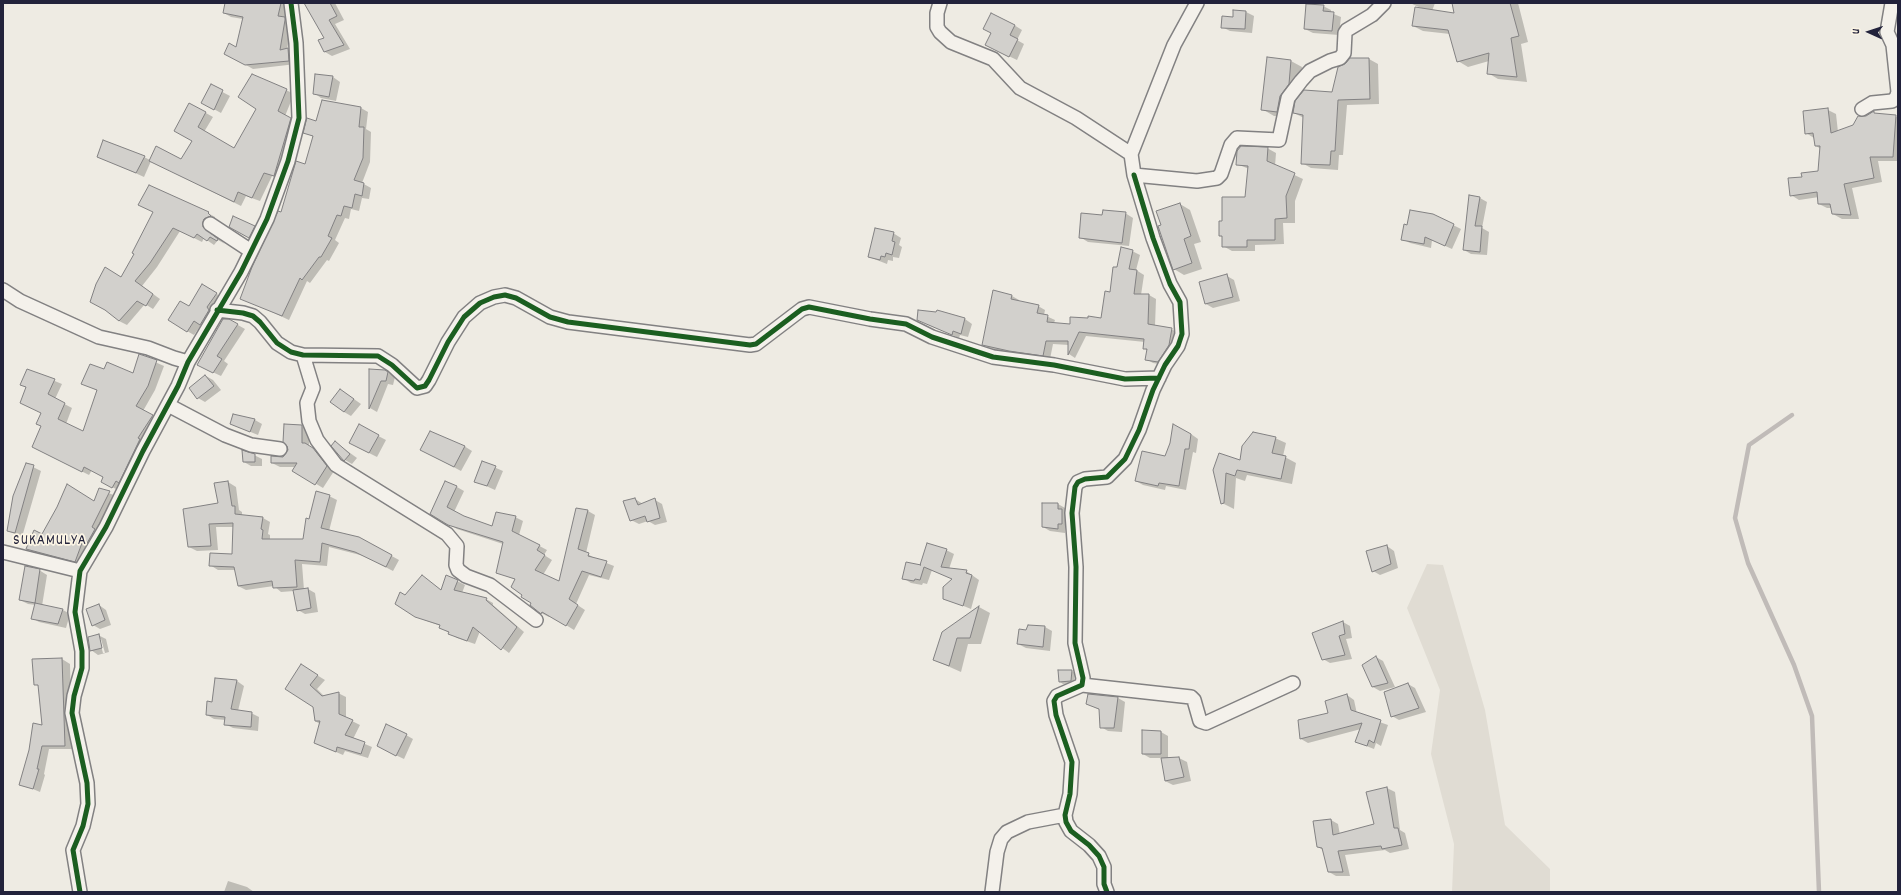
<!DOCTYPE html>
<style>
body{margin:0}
#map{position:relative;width:1901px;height:895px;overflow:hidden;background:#eeebe3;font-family:Dekko,sans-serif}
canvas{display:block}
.frame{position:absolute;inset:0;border:4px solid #22223b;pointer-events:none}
.north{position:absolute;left:1849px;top:12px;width:40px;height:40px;-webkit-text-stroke:3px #fcf5e5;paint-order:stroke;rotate:273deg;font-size:11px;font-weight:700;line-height:16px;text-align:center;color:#22223b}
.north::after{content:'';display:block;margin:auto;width:14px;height:18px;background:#22223b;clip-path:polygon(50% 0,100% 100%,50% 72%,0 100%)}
</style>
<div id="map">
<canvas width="1901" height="895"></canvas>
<div class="frame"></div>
<div class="north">U</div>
</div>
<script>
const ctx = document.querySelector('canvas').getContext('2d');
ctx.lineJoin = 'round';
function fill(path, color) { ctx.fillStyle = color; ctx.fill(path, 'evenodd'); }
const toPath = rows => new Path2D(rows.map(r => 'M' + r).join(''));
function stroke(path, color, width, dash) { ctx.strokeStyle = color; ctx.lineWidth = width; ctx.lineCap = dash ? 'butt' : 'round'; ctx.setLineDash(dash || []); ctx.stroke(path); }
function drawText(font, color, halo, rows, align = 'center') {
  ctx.font = font + ' Dekko,sans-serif'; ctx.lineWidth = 3.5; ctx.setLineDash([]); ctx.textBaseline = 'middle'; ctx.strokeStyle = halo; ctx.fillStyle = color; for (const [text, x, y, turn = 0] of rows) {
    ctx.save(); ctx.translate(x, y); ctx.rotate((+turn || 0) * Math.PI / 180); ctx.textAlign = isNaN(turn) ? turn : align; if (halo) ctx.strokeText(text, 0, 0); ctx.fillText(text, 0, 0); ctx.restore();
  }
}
const green = toPath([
 [1427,564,1443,565,1485,710,1505,825,1550,869,1550,892,1452,892,1454,844,1431,754,1440,690,1407,608]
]);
const shadow = toPath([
 [226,3,289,3,286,19,292,24,287,49,295,53,296,64,253,69,225,53,237,49,243,19,231,17,224,13],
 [311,3,335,3,344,20,335,24,350,49,332,56,325,52,325,38],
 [1410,3,1435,3,1432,11,1455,14,1453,3,1518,3,1528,42,1521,44,1527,82,1498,79,1488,73,1489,61,1468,67,1458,61,1450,34,1423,31,1413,26,1421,8],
 [1323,6,1331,10,1331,13,1341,17,1339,35,1313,33,1305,29],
 [1234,11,1246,12,1254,16,1252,33,1230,31,1222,27,1234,18],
 [1014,25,1022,30,1017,40,1024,44,1017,60,994,49],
 [1369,59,1378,64,1379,104,1347,105,1343,155,1339,155,1338,170,1311,168,1302,163,1304,118,1294,113,1333,93,1347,64],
 [1291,61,1302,67,1300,91,1291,103,1288,117,1274,116,1262,109],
 [333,77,340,82,336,101,321,98,314,93],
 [211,86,230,96,221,113,210,107],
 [286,90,294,94,285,116,298,123,282,179,272,176,260,201,246,196,241,206,151,161,144,177,98,156,144,157,150,160,182,160,194,141,190,104,213,117,204,132,234,150],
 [361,108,368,112,366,129,371,132,370,162,362,183,371,188,369,199,362,198,359,211,351,209,349,219,345,218,335,240,339,243,329,261,327,260,310,283,307,281,289,320,242,298,306,165,314,137,305,133,317,122],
 [1828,110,1836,114,1838,132,1854,125,1874,113,1898,117,1898,161,1878,161,1882,182,1852,188,1859,219,1842,219,1833,214,1832,208,1827,208,1819,204,1819,197,1799,200,1791,195,1803,178,1819,172,1821,149,1816,146,1814,138,1806,133],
 [1267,148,1276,153,1275,166,1303,179,1295,201,1295,223,1283,223,1284,244,1255,245,1255,251,1232,251,1223,246,1223,237,1220,236,1223,222,1246,198,1249,169,1237,164],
 [1470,196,1480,198,1487,202,1482,228,1489,232,1487,255,1471,254,1464,250],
 [1180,204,1190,210,1201,242,1194,244,1202,269,1184,275,1174,269,1162,226],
 [154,212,208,213,215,217,215,218,217,221,211,223,210,232,225,244,218,240,214,245,204,238,202,242,180,231,157,267,142,286,160,299,153,309,145,304,127,325,119,321,121,278,135,254],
 [1125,213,1133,218,1129,246,1088,242,1080,237,1103,216],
 [1433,215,1461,229,1452,249,1432,240,1431,248,1410,243,1402,239,1408,226],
 [230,227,254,227,261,231,257,241],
 [893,233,901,238,899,245,902,247,899,258,893,257,893,261,888,260,887,264,869,257],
 [1132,251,1140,255,1136,270,1144,275,1141,295,1149,295,1156,299,1155,326,1171,329,1178,333,1165,365,1153,363,1146,359,1148,351,1144,348,1145,342,1086,336,1075,358,1069,354,1069,345,1053,344,1050,359,1017,355,990,349,983,344,994,291,1012,296,1019,300,1018,302,1038,306,1045,310,1044,315,1055,320,1054,323,1070,325,1102,319,1118,268],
 [1227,276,1234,280,1240,301,1213,308,1206,304],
 [209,289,223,298,208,329,201,325,194,335,187,331],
 [965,319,972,324,968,337,960,335,959,338,918,320],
 [229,320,245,329,224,361,228,364,221,376,206,369],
 [139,355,164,366,155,390,143,411,159,420,120,491,110,486,104,477,92,470,89,475,41,451,42,413,27,388,21,385,28,370,62,384,55,399,72,408,66,424,84,432,98,391,83,384,105,370,133,374],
 [370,370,385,371,395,377,393,385,388,384,377,412,370,408],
 [206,376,213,380,221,390,205,402,198,398],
 [341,390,361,404,351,416,344,412],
 [234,415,255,420,262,424,258,435,231,424],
 [302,426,309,430,309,447,321,454,334,471,323,488,293,470,296,467,280,467,272,463,283,458,289,451],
 [359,426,386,440,377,457,357,447],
 [1191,434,1198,439,1196,453,1193,452,1186,490,1166,486,1165,490,1143,485,1136,481],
 [1275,438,1286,443,1283,456,1296,463,1292,484,1247,475,1245,481,1236,478,1234,509,1222,503,1214,470,1241,462],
 [335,442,357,458,352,464,345,460,333,445],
 [464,446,472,451,461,471,429,454],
 [254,455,262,459,262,466,251,466,244,462],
 [482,462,503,471,495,490,475,481],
 [27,464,41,471,22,537,8,531],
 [228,482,236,487,239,510,242,512,242,516,263,518,270,522,268,534,270,535,270,540,304,540,310,520,329,496,337,500,329,531,359,538,399,560,393,571,364,556,329,547,327,566,302,564,304,590,308,589,315,593,318,612,305,614,298,610,294,591,281,592,274,586,246,590,238,586,235,570,218,570,210,565,233,555,234,527,216,527,218,550,197,551,189,547,219,504],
 [457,487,464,491,454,512,463,517,492,527,515,517,523,521,519,535,547,550,544,555,552,560,543,575,560,582,577,509,588,511,595,515,586,553,596,559,614,566,609,580,589,575,576,604,585,610,574,630,550,615,549,617,541,613,524,594,516,580,497,572,503,544,457,529,432,514],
 [99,490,117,496,82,565,34,553,27,549,94,502],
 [635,499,643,504,655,500,662,504,667,522,655,525,648,521,639,524,631,520],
 [1058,504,1065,508,1065,512,1070,514,1069,528,1065,527,1065,533,1050,531,1043,527],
 [1387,546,1394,551,1398,568,1380,575,1373,571],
 [946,550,954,554,949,569,966,571,979,580,971,609,944,598,953,579,932,570,927,584,923,583,922,585,911,583,903,578,906,563,925,567],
 [39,570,47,575,42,606,63,610,70,614,66,628,39,622,32,618,36,605,28,604,20,600],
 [422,576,442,591,457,581,465,585,462,593,486,599,493,603,493,605,524,632,509,653,480,631,475,644,457,638,440,627,441,626,424,620,396,604,406,596],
 [99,605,106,610,111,625,100,629,93,625],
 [979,607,990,613,981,644,968,644,961,672,934,660,943,632],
 [1343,622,1350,626,1352,638,1346,639,1352,659,1330,663,1323,659],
 [1045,627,1052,631,1050,651,1026,648,1018,644,1027,631],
 [98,635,106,639,109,652,98,655,91,650],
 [99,639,101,639,105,653,103,653],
 [1376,657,1383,661,1395,687,1380,691,1373,687],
 [62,659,70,664,72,749,49,749,44,774,45,775,40,792,21,784,44,726,39,686,35,684,33,660],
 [302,666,325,680,317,689,324,696,338,693,346,697,346,718,360,725,353,739,372,747,368,758,345,751,343,755,315,743,320,724,315,721,313,706],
 [1072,671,1075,673,1074,683,1063,684,1060,682],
 [216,679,237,681,244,686,238,711,251,713,259,717,258,731,233,728,225,724,226,720,214,719,207,715,212,703],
 [1408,684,1415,688,1426,712,1399,720,1392,716],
 [1089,695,1118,698,1125,702,1122,732,1108,731,1101,727,1100,710,1087,704],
 [1347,695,1354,700,1357,714,1388,725,1381,746,1376,743,1374,749,1356,742,1361,729,1308,743,1301,739,1299,721,1329,714],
 [1161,732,1168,736,1168,759,1179,758,1187,762,1191,781,1173,785,1165,781,1162,758,1150,758,1143,754],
 [406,735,413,739,404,759,385,750],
 [1387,788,1395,792,1400,830,1405,833,1409,849,1390,853,1385,850,1345,855,1350,876,1336,876,1329,872,1323,850,1318,847,1331,820,1338,824,1340,835,1376,825,1367,793],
 [228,881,247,887,254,892,224,892]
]);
const stream = toPath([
 [1792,415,1749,445,1735,518,1748,563,1794,665,1812,716,1819,892]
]);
const building = toPath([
 [225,3,281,3,278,16,285,17,285,20,280,50,288,48,289,61,245,65,224,54,229,43,236,47,243,17,223,13,225,3],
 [304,3,330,3,337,16,329,20,344,45,324,52,318,40,324,38,304,3],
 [1452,3,1510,3,1519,36,1511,38,1517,77,1487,74,1489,53,1457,62,1448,30,1412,26,1415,7,1454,13,1452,3],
 [1306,4,1324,5,1323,11,1334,12,1332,31,1304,29,1306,4],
 [1233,10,1246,11,1245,29,1221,28,1222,16,1233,17,1233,10],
 [991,13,1015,25,1010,35,1018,39,1009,57,985,45,991,33,983,29,991,13],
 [1267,57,1291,60,1289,84,1280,96,1277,112,1261,110,1267,57],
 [1350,58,1369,58,1370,99,1338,100,1335,151,1331,151,1330,165,1301,164,1303,115,1293,113,1295,101,1304,90,1332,92,1338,67,1346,63,1350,58],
 [252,74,287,89,278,111,291,118,274,176,264,173,252,198,238,192,234,202,149,161,156,146,181,159,192,141,174,131,189,103,206,112,198,127,234,148,256,109,238,97,252,74],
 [315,74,333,76,329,97,313,94,315,74],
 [211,84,223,90,214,110,201,103,211,84],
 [322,100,361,107,359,127,364,127,363,158,354,180,364,183,362,196,355,194,352,208,344,206,341,216,337,215,328,236,332,238,321,257,319,257,302,280,300,278,282,316,240,299,252,267,278,211,281,212,296,161,305,164,313,136,303,133,306,121,307,118,316,121,322,100],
 [1828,108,1831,133,1853,125,1858,116,1866,116,1874,111,1874,113,1896,115,1893,157,1870,157,1874,178,1844,184,1851,215,1832,214,1830,204,1818,204,1817,192,1790,196,1788,178,1802,177,1801,173,1818,171,1820,146,1815,146,1813,133,1805,134,1803,111,1828,108],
 [103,140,145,156,136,173,97,157,103,140],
 [1241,146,1268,147,1267,161,1295,173,1286,196,1287,218,1275,219,1275,240,1247,240,1247,247,1222,247,1222,236,1219,236,1219,221,1222,221,1222,197,1245,197,1248,166,1236,165,1237,151,1241,146],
 [149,185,209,212,208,213,211,216,204,219,203,227,218,239,217,241,210,237,207,241,197,234,194,238,173,228,150,263,135,281,153,294,146,306,137,301,119,321,105,310,90,302,96,284,105,267,121,277,134,254,132,253,153,212,138,205,149,185],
 [1469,195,1480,197,1475,226,1482,226,1480,252,1463,250,1469,195],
 [1180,203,1191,236,1184,239,1192,263,1173,270,1158,226,1161,225,1156,211,1180,203],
 [1103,210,1126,212,1122,243,1079,238,1081,213,1102,215,1103,210],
 [1410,210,1433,214,1454,224,1445,246,1425,237,1424,244,1401,240,1404,224,1407,225,1410,210],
 [233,216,255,226,249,238,229,227,233,216],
 [875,228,894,232,892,241,895,242,892,255,886,253,885,257,881,256,880,260,868,257,875,228],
 [1121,247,1133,250,1129,269,1137,270,1134,294,1149,294,1148,324,1172,328,1169,345,1158,362,1145,360,1147,349,1143,349,1144,339,1079,332,1068,355,1068,341,1046,341,1043,356,1009,351,982,345,993,290,1012,295,1011,299,1039,305,1037,313,1048,315,1047,322,1070,324,1070,317,1088,318,1088,316,1101,318,1105,291,1110,292,1113,267,1117,267,1121,247],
 [1227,274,1233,297,1205,304,1199,282,1227,274],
 [202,284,217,293,207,307,209,310,200,325,194,321,187,332,168,320,180,301,189,306,202,284],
 [918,310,936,312,937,310,965,318,961,334,953,331,952,335,917,320,918,310],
 [223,319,229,319,238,324,217,356,222,359,213,373,197,365,223,319],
 [139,354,157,360,148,386,136,406,153,415,138,438,140,439,119,483,116,481,112,488,101,482,103,477,84,467,82,472,32,447,41,426,36,424,41,413,20,403,26,387,20,385,27,369,55,379,48,394,65,403,58,419,83,431,97,390,81,384,90,364,104,369,107,362,133,373,139,354],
 [369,369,385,370,388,372,386,381,381,381,369,409,369,369],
 [205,375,214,386,197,399,189,388,205,375],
 [340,389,354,399,344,412,330,402,340,389],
 [233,414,255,419,250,432,230,424,233,414],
 [284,424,302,425,302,443,305,443,313,448,327,466,315,485,292,471,297,463,271,463,271,456,283,457,288,450,287,446,283,442,284,424],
 [359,424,379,435,369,453,349,443,359,424],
 [1173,424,1191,434,1189,449,1185,449,1179,486,1159,483,1158,486,1135,481,1142,451,1165,456,1170,443,1173,424],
 [430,431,465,446,454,467,420,450,430,431],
 [1253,432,1276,437,1272,453,1286,456,1281,479,1237,470,1235,476,1226,473,1224,503,1221,504,1213,470,1219,453,1240,460,1242,446,1253,432],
 [335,441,350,454,344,461,331,446,335,441],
 [242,450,255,454,255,462,243,462,242,450],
 [482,461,496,466,487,486,474,482,482,461],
 [26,463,34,465,15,533,7,531,13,496,26,463],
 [228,481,232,506,235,506,235,514,263,517,261,529,263,530,262,539,303,539,306,518,309,519,316,491,330,495,321,528,359,537,392,555,386,567,355,552,322,543,320,562,295,560,297,587,273,588,272,581,238,586,234,567,209,566,210,553,232,554,233,523,209,524,211,546,188,547,183,509,218,503,214,483,228,481],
 [445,481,457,486,447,507,464,516,492,526,496,512,516,516,512,531,540,545,537,550,545,555,535,570,559,581,576,508,588,510,578,549,589,553,588,556,607,561,601,577,582,571,569,599,578,605,566,626,542,612,541,614,530,605,531,603,521,597,522,595,511,587,515,579,496,573,503,542,448,525,430,514,445,481],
 [67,484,94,501,99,488,110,491,92,527,95,529,86,545,82,543,75,562,26,549,34,530,42,534,57,507,67,484],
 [635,498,638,505,655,498,660,518,647,522,645,516,630,521,623,501,635,498],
 [1042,503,1058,503,1058,509,1062,509,1062,524,1058,524,1058,529,1042,527,1042,503],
 [927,543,947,549,941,567,967,570,966,573,972,575,963,606,943,599,943,587,952,579,924,567,920,580,915,579,914,581,902,579,906,562,921,565,920,565,927,543],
 [1387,545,1391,564,1372,572,1366,551,1387,545],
 [25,566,40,569,35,603,19,600,25,566],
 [422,575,441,590,446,575,458,580,454,590,487,598,486,600,517,627,501,650,473,627,467,641,448,634,449,632,439,628,440,625,415,617,395,604,400,592,405,595,422,575],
 [308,588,311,608,297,611,293,590,308,588],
 [35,603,63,609,58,624,31,619,35,603],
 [99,604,105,620,92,626,86,609,99,604],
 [979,606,970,638,957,638,949,666,933,660,942,632,979,606],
 [1343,621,1345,634,1339,636,1345,655,1322,660,1312,633,1343,621],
 [1028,625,1045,626,1043,647,1017,644,1019,629,1026,630,1028,625],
 [99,634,102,648,90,651,88,637,99,634],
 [1376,656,1388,683,1372,687,1362,665,1376,656],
 [62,658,65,746,42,746,37,769,39,769,33,789,19,785,29,750,33,723,42,725,38,685,34,685,32,659,62,658],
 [301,664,318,675,310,685,322,696,339,692,339,714,353,720,345,735,365,742,361,754,337,747,336,752,314,743,320,721,315,721,313,707,285,689,301,664],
 [1058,670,1072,670,1071,681,1059,682,1058,670],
 [215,678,237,680,231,709,252,712,251,727,224,725,225,717,206,715,207,701,212,702,215,678],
 [1408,683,1419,708,1391,717,1384,692,1408,683],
 [1088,694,1118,697,1114,728,1100,728,1099,709,1086,704,1088,694],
 [1347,694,1351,710,1381,720,1374,743,1369,740,1367,746,1355,742,1362,723,1300,739,1298,720,1328,713,1325,701,1347,694],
 [386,724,407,734,396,756,377,746,386,724],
 [1142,730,1161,731,1161,754,1142,754,1142,730],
 [1179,757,1184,777,1165,781,1161,758,1179,757],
 [1387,787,1394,828,1398,828,1402,845,1382,849,1381,846,1338,851,1343,872,1328,872,1322,848,1317,847,1313,821,1331,819,1333,835,1374,824,1366,792,1387,787]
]);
const minor = toPath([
 [940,3,937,13,937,27,940,32,951,42,993,59,1020,88,1076,118,1131,154,1134,175,1197,181,1217,178,1221,174,1231,145,1237,138,1279,140,1288,98,1301,81,1310,71,1330,61,1340,58,1344,53,1345,33,1347,30,1372,15,1384,3],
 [1892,3,1887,32,1893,45,1898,92],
 [1862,109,1872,103,1892,101,1896,98,1898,92],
 [1131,154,1174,45,1197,3],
 [210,224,251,251],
 [3,290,20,301,99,337,148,348,174,358,188,362],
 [217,310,243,313,253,316,260,322,277,343,291,352,303,355,378,356,392,365,417,388,425,386,429,380,448,342,464,317,480,303,494,297,505,295,516,298,550,317,568,322,750,345,756,344,802,309,809,307,870,319,906,324,932,337,993,357,1054,365,1125,379,1159,378],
 [303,355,313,388,307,403,309,421,317,440,336,465,447,534,457,546,456,565,458,570,466,576,490,585,536,620],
 [168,405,225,435,251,445,280,449],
 [3,552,80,571],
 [1082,685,1191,697,1194,700,1200,721,1206,723,1293,683],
 [80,892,73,850,83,826,88,804,87,783,72,713,74,696,82,668,82,651,75,612,80,571,106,527,143,451,178,386,188,362,241,272,267,219,288,161,299,118,296,43,291,3],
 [992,892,997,852,1001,839,1007,832,1028,822,1065,815],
 [1107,892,1104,884,1104,867,1099,856,1089,845,1071,831,1066,822,1065,815,1070,794,1072,762,1056,715,1054,701,1057,696,1082,685,1083,678,1075,643,1076,567,1072,513,1075,487,1078,482,1085,479,1107,477,1125,459,1139,430,1153,390,1165,365,1178,346,1182,334,1180,302,1170,284,1153,238,1134,175]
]);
const cycleway = toPath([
 [217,310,243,313,253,316,260,322,277,343,291,352,303,355,378,356,392,365,417,388,425,386,429,380,448,342,464,317,480,303,494,297,505,295,516,298,550,317,568,322,750,345,756,344,802,309,809,307,870,319,906,324,932,337,993,357,1054,365,1125,379,1159,378],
 [80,892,73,850,83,826,88,804,87,783,72,713,74,696,82,668,82,651,75,612,80,571,106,527,143,451,178,386,188,362,241,272,267,219,288,161,299,118,296,43,291,3],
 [1107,892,1104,884,1104,867,1099,856,1089,845,1071,831,1066,822,1065,815,1070,794,1072,762,1056,715,1054,701,1057,696,1082,685,1083,678,1075,643,1076,567,1072,513,1075,487,1078,482,1085,479,1107,477,1125,459,1139,430,1153,390,1165,365,1178,346,1182,334,1180,302,1170,284,1153,238,1134,175]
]);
const quarterNames = [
 ["SUKAMULYA",50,542]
];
fill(green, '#e0dcd3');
fill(shadow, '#0003');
stroke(stream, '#c0bbb8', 4.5);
fill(building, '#d2d0cc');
stroke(building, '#828182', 1);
stroke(minor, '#828182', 16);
stroke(minor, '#f4f1eb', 13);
stroke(cycleway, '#1b5e20', 5);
ctx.letterSpacing = '1px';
drawText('15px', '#22223b', '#fcf5e5', quarterNames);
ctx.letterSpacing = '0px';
</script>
